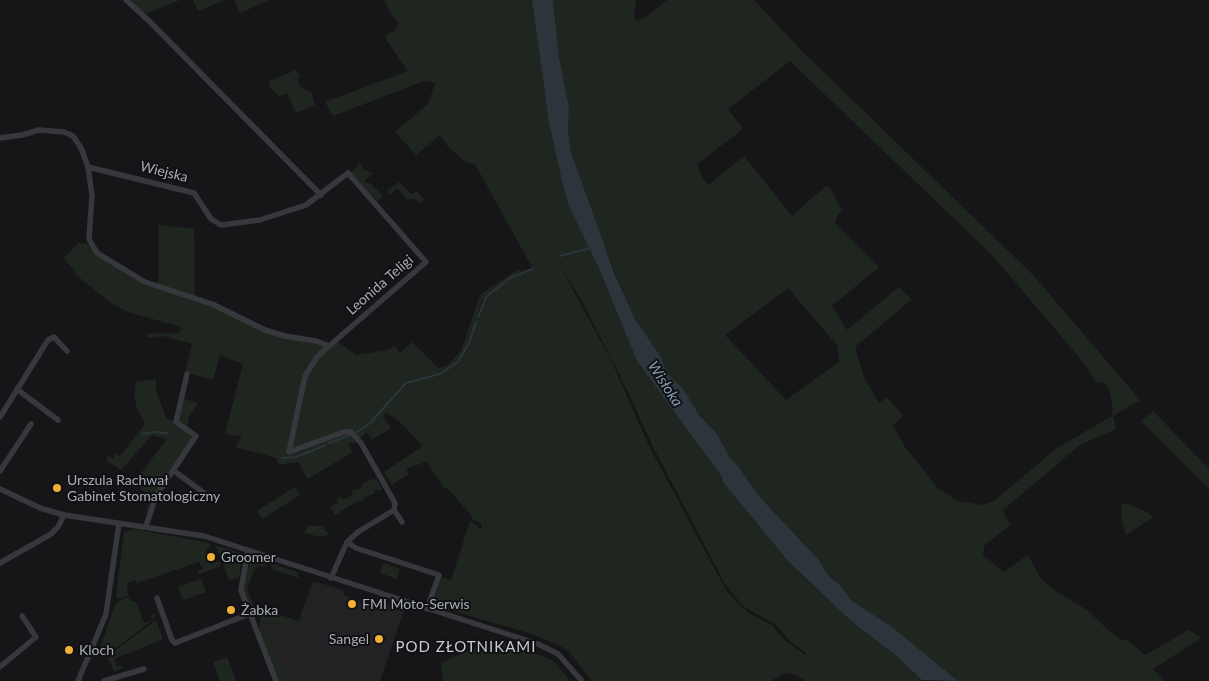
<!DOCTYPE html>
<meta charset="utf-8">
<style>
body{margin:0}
canvas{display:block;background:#161618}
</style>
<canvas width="1209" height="681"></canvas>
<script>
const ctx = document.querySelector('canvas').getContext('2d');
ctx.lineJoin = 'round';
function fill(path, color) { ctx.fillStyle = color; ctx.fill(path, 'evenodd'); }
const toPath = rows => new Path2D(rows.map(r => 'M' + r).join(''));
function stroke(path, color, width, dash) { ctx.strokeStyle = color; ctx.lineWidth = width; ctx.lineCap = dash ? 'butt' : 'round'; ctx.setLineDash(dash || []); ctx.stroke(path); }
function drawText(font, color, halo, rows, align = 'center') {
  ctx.font = font + ' Lato,sans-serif'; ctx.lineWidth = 4; ctx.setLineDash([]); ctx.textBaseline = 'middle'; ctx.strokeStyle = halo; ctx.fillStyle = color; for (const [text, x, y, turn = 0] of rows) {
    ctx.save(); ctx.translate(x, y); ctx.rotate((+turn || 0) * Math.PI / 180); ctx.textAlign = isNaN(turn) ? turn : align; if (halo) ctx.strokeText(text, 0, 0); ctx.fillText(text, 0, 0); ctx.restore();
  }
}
const built = toPath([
 [313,581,343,590,345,596,370,605,376,607,382,603,404,610,380,681,279,681,259,631,260,620,269,623,299,625,298,622]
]);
const green = toPath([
 [129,0,180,0,145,14],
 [193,0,225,0,198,11],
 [234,0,270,0,240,13],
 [384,0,532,0,549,123,563,186,569,207,598,266,637,361,722,477,723,482,787,560,851,621,899,658,924,681,805,681,797,675,784,673,771,681,592,681,569,652,559,645,529,633,433,605,441,577,451,580,470,521,477,525,478,529,482,529,481,523,473,520,472,516,447,488,445,489,426,461,419,465,420,468,417,464,406,469,409,474,392,485,384,472,423,446,400,422,386,412,383,416,391,428,372,440,367,432,355,442,348,444,352,452,308,479,298,462,279,465,277,458,235,447,242,436,225,434,243,364,220,355,213,380,185,372,192,344,163,336,147,338,147,334,179,333,181,327,128,312,111,303,75,274,76,272,64,258,78,243,91,244,144,283,156,289,159,275,158,225,194,229,195,300,222,309,262,330,330,344,337,341,356,355,389,350,394,346,400,353,412,342,438,368,448,365,461,351,480,295,514,272,525,269,509,278,482,300,467,347,483,301,510,278,533,269,475,164,467,163,449,148,440,135,416,155,395,132,428,104,435,83,424,81,333,116,325,102,408,71,385,38,388,33,394,32,399,24,391,14],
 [559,264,584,305,628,392,653,447,725,584,743,606,776,625,791,642,806,653,805,655,783,639,772,625,748,613,727,592,650,448,611,360],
 [553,0,636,0,634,16,636,21,643,19,667,0,754,0,802,51,1034,276,1140,400,1113,416,1116,429,1080,445,1003,510,1010,525,984,546,983,555,1004,572,1028,555,1040,577,1052,589,1087,610,1108,630,1122,641,1126,639,1145,655,1189,630,1201,638,1153,669,1165,681,958,681,892,627,851,600,841,586,827,574,818,559,757,494,739,467,730,458,717,434,707,426,681,387,667,373,661,357,635,319,602,242,571,152,568,131,569,108,559,57],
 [790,61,994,257,1078,356,1097,383,1102,381,1109,389,1113,408,1112,416,1057,448,994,501,981,505,958,501,937,487,905,447,893,425,903,416,887,397,879,403,864,378,855,347,912,299,899,287,847,330,832,306,879,267,835,223,837,216,842,211,830,188,826,186,792,216,744,156,708,185,703,178,697,164,743,129,728,109],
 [788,288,837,345,839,362,786,400,725,335],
 [296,70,300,76,298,81,300,87,311,92,315,105,296,113,287,93,279,96,269,86,270,81],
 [360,163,364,170,373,173,365,181,368,184,370,183,383,196,377,201,351,173],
 [399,182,412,194,417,191,424,199,420,203,415,199,407,199,397,188,390,194,387,191],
 [156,379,156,390,166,418,173,421,177,427,189,432,193,438,153,497,143,520,151,497,137,486,138,484,135,481,167,439,152,435,121,470,106,460,109,456,113,459,116,454,120,456,145,424,137,408,134,395,136,382],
 [184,399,198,403,189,417,187,428,182,426,178,418],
 [1153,411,1209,469,1209,489,1141,421],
 [371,479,377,480,382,489,379,491,377,489,374,491,375,493,363,498,364,500,356,502,335,515,330,507,338,503,336,499,341,497,342,499,347,498,352,495,353,489,357,490,362,487,361,485],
 [295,487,300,495,262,519,257,511],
 [1125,503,1143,510,1153,517,1126,535,1121,517,1121,506],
 [303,526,323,526,324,530,330,534,322,537,304,533,308,527],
 [134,529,209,543,210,548,206,550,211,564,219,561,221,566,199,574,198,571,203,569,199,562,137,583,135,580,127,583,128,596,118,599,116,596,124,532],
 [215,545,241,553,242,558,224,565],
 [251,557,263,561,267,567,260,566,255,568,247,589,255,609,253,611,244,592,244,586],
 [242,559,239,577,229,580,224,566],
 [269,563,297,572,299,578,274,570],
 [384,563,400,569,397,579,380,573],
 [201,579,206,592,183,600,178,587],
 [128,597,131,601,136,602,144,623,152,620,151,615,155,614,155,618,111,652,108,659,101,646,114,607,119,601],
 [266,607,267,611,298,621,300,625,269,623,260,620,261,610],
 [156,620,163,639,114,659,117,667,121,665,122,668,114,672,109,660,112,653],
 [261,628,265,630,286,681,279,681,259,632],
 [491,638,550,659,557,665,570,681,443,681,441,663,488,642],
 [227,657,236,681,220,681,213,662]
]);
const water = toPath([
 [532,0,553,0,559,57,569,108,568,131,571,152,613,270,635,319,661,357,667,373,683,389,700,416,717,434,730,458,739,467,757,494,818,559,827,574,841,586,851,600,892,627,958,681,922,680,899,658,851,621,787,560,723,482,722,477,637,361,598,266,569,207,563,186,549,123]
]);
const stream = toPath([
 [560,256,591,248],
 [478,317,486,297,510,278,532,269],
 [152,432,168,433],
 [355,433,369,424,406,383,440,374,458,362,469,343,476,322],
 [143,434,149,433],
 [329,443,350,435],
 [282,458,296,457,326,445]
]);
const minor = toPath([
 [126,0,150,22,321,195],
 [0,138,22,135,39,130,64,132,73,136,81,148,88,167,194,193,211,219,221,225,260,220,306,205,348,173,426,262,329,346,316,341,285,336,265,330,212,304,145,282,97,253,89,239,92,195,88,167],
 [329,346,317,357,305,376,289,452,344,432,351,432,361,443,395,503,394,510,358,532,347,542,331,578],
 [18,390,58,420],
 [0,417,48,340,54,337,67,351],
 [0,471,31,424],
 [174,471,211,498],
 [0,489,40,508,64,515,204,536,538,644,558,654,582,681],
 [394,510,402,522],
 [146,526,156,496,196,436,176,422,187,374],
 [347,542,356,548,439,575,427,609],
 [248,550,241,590,276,681],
 [0,563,51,534,58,527,64,515],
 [157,598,172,640,175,643,249,614],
 [0,667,36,637,22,616],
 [78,681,106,614,119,523],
 [104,681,144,669]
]);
const markers = [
 [57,488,5,"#f2b134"],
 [211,557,5,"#f2b134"],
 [352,604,5,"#f2b134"],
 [231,610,5,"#f2b134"],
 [379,639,5,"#f2b134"],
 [69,650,5,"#f2b134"]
];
const streetNames = [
 ["Wiejska",164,172,14],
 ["Leonida Teligi",380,285,-41]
];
const poiNames = [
 ["Urszula Rachwał",67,480],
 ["Gabinet Stomatologiczny",67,496],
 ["Groomer",221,557],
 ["FMI Moto-Serwis",362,604],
 ["Żabka",241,610],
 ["Sangel",369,639,"right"],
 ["Kloch",79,650]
];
const waterNames = [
 ["Wisłoka",665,384,57]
];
const neighbourhoodNames = [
 ["POD ZŁOTNIKAMI",466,647]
];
fill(built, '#222225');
fill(green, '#1e261f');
fill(water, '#2c353c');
stroke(stream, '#2c353c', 2);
stroke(minor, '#37383d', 5.5);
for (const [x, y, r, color] of markers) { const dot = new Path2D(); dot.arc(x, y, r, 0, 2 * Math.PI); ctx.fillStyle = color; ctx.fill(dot); stroke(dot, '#111113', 2); }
drawText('14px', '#a8adb8', '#111113', streetNames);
drawText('14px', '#a8adb8', '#111113', poiNames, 'left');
drawText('italic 15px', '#7f9bb3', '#111113', waterNames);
ctx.letterSpacing = '1px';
drawText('15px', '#c9ccd4', '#111113', neighbourhoodNames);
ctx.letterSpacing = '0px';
</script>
